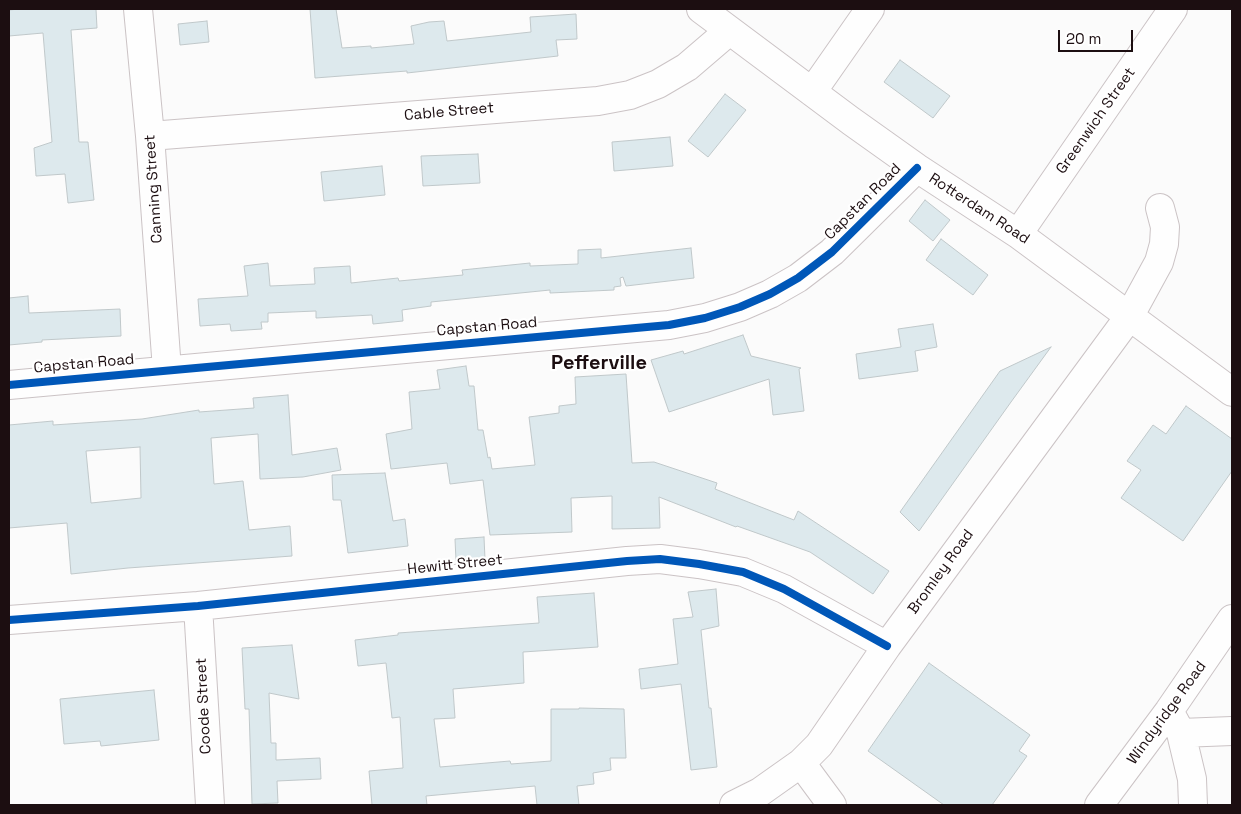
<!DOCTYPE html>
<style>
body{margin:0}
#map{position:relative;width:1241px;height:814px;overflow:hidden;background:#fbfbfb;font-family:"Space Grotesk",sans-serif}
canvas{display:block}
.frame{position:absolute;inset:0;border:10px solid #1c0e11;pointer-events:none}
.scale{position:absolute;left:1058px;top:30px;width:75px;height:22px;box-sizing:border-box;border:2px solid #1c0e11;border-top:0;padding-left:6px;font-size:15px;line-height:18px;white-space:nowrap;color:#1c0e11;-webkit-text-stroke:4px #fff;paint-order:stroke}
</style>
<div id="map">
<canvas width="1241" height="814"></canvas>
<div class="frame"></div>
<div class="scale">20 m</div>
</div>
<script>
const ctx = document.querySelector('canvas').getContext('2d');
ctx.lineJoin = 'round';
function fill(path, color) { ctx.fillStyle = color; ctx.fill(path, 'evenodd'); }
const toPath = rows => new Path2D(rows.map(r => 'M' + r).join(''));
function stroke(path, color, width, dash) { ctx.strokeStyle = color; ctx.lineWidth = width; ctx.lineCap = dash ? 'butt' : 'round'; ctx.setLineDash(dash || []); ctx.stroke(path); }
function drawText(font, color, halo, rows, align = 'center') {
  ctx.font = font + ' "Space Grotesk",sans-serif'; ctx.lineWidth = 4.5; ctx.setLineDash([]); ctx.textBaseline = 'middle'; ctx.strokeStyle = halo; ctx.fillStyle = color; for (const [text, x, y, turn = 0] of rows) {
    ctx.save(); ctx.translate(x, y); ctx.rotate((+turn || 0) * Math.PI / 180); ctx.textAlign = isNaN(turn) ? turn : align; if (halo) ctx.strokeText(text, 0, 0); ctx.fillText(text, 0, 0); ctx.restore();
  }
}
const building = toPath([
 [19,9,96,9,97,28,71,30,79,142,88,142,94,200,68,203,65,174,36,176,34,148,52,142,43,33,9,36,9,10,19,9],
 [310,9,336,9,342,48,371,46,371,48,414,44,411,26,429,22,444,21,447,41,531,32,530,17,576,14,577,39,556,40,558,56,407,73,407,71,315,78,310,9],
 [207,21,209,42,180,45,178,24,207,21],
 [900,60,950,96,933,118,884,82,900,60],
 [725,94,746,110,708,157,688,141,725,94],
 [670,137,673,166,614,171,612,142,670,137],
 [478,154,480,183,423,186,421,156,478,154],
 [382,166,385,195,324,201,321,172,382,166],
 [925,200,950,220,933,241,909,221,925,200],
 [941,239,988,275,973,295,926,260,941,239],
 [691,248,694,278,626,286,623,277,620,278,621,286,614,287,614,290,550,293,550,290,431,302,431,306,402,310,403,321,373,324,372,315,316,318,316,311,268,313,268,322,261,322,262,329,231,331,230,324,200,326,198,299,248,296,244,266,268,263,270,286,315,284,314,268,350,266,351,283,398,278,399,281,463,275,462,270,530,263,530,266,578,264,578,250,601,249,601,258,691,248],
 [28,296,29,313,120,309,121,336,42,340,42,342,9,345,9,298,28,296],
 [933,324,937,347,915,351,918,371,859,379,856,354,901,347,898,329,933,324],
 [743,335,751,356,801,368,799,369,804,411,773,415,769,379,669,412,651,360,683,351,684,354,743,335],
 [1051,347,1011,402,919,531,900,512,1000,371,1051,347],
 [466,366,469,386,474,386,478,430,483,430,488,458,490,457,492,469,535,465,529,417,559,413,559,406,576,404,575,377,626,374,632,463,654,462,717,483,715,489,794,520,798,511,889,571,873,594,810,552,737,526,736,527,659,497,660,528,612,529,612,496,571,498,572,532,490,535,483,480,450,484,447,463,391,469,386,434,412,429,409,392,440,389,437,370,466,366],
 [288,395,292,455,337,448,341,470,303,477,260,479,258,434,211,438,214,484,243,481,249,530,290,526,292,556,128,568,71,574,67,523,9,528,9,425,53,421,53,425,142,419,199,410,199,412,254,408,253,398,288,395],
 [140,447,141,498,91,503,86,451,140,447],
 [1186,406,1232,439,1232,471,1183,541,1121,498,1141,470,1127,461,1153,425,1166,434,1186,406],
 [385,473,393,521,405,519,408,546,348,553,341,500,333,500,332,475,385,473],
 [484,537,485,559,456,561,455,539,484,537],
 [716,589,719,626,701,630,709,708,711,708,717,767,691,770,681,684,641,689,639,669,678,664,673,619,693,617,688,592,716,589],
 [594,593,598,647,523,652,524,683,453,689,455,718,434,719,440,767,510,761,511,764,551,761,551,709,579,709,579,708,624,709,626,758,610,758,611,770,593,773,594,784,577,786,579,805,537,805,535,786,426,796,427,805,372,805,369,771,403,768,400,717,392,718,386,663,358,666,355,640,398,635,398,633,539,623,537,597,594,593],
 [292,645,299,699,269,693,271,743,276,743,276,760,320,758,321,779,277,781,278,803,252,804,249,709,245,709,242,648,292,645],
 [929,663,1030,735,1019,751,1027,756,992,805,944,805,868,751,929,663],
 [154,690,159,740,101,746,100,741,64,744,60,699,154,690]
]);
const minor = toPath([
 [138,9,150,136,167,370],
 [701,9,851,121,917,168,1018,234,1232,392],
 [812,92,870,9],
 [150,136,598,101,630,95,658,84,687,67,729,31],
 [1018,234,1173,9],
 [9,385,669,325,705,318,740,307,770,294,798,278,832,252,917,168],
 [198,606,210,805],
 [9,620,198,606,627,561,660,559,699,564,743,572,784,589,887,646],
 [1169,711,1181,733,1232,731],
 [1181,733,1192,779,1193,805],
 [801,763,832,805],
 [734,805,760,792,801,763,819,745,887,646,1129,317,1159,262,1164,244,1165,227,1160,208],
 [1099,805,1169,711,1232,619]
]);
const cycleway = toPath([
 [9,385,669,325,705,318,740,307,770,294,798,278,832,252,917,168],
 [9,620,198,606,627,561,660,559,699,564,743,572,784,589,887,646]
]);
const streetNames = [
 ["Cable Street",449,112,-5],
 ["Greenwich Street",1096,121,-55],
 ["Canning Street",154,189,-94],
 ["Capstan Road",863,202,-45],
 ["Rotterdam Road",979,209,33],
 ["Capstan Road",487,327,-5],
 ["Capstan Road",84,364,-5],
 ["Hewitt Street",455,565,-6],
 ["Bromley Road",941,572,-54],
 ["Coode Street",204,706,-93],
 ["Windyridge Road",1167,713,-54]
];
const districtNames = [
 ["Pefferville",599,364]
];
fill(building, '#dde9ed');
stroke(building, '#c0c8ca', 1);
stroke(minor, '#cbc3c5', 30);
stroke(minor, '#fefefe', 28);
stroke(cycleway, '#0057b8', 8);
drawText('15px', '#1c0e11', '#fff', streetNames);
drawText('bold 20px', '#1c0e11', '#fff', districtNames);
</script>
